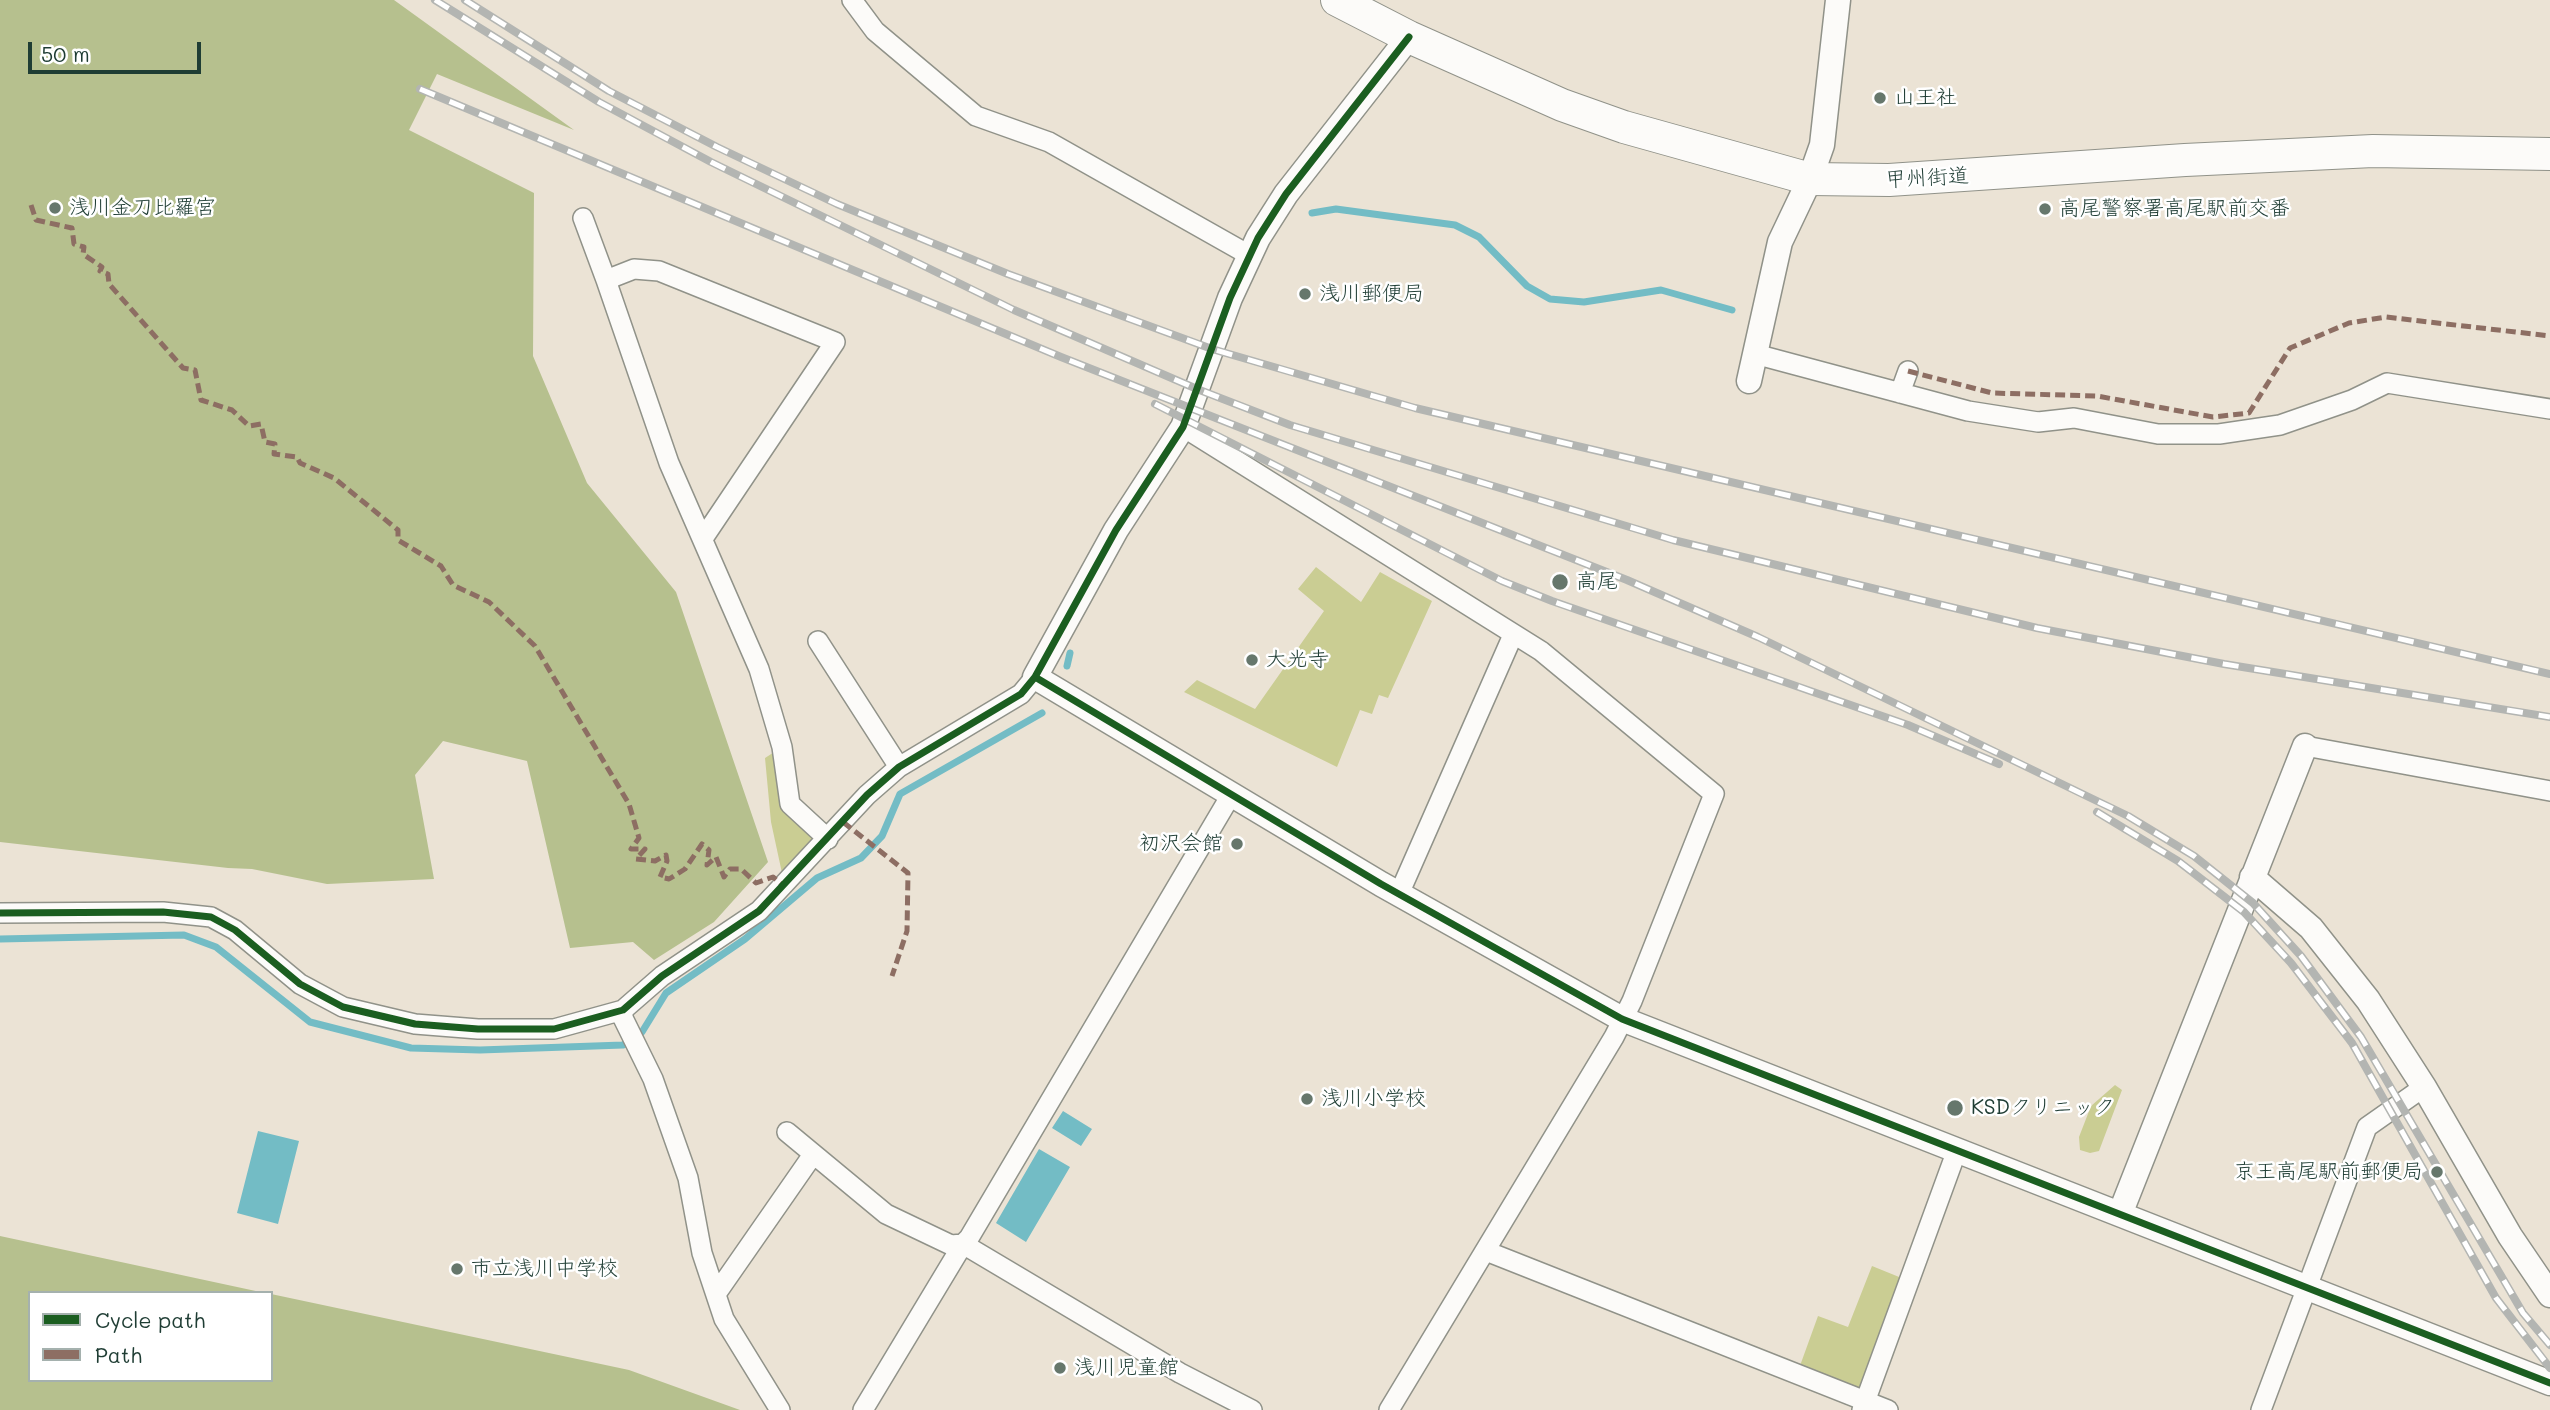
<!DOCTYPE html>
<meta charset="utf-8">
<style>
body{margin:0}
#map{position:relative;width:2550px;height:1410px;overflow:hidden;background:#ebe3d5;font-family:Mali,sans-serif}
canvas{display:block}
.legend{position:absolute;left:28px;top:1291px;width:245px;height:91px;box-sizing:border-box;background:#fff;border:2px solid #a5b1ae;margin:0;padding:9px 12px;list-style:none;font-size:21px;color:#1f3d34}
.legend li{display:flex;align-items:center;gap:14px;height:35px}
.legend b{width:35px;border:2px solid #a5b1ae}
.scale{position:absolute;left:28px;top:42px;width:173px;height:32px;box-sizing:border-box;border:4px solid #1f3d34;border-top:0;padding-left:9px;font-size:21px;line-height:24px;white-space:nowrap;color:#1f3d34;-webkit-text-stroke:5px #fff;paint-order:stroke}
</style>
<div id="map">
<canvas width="2550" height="1410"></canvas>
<ul class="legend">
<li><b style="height:9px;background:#1b5e20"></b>Cycle path</li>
<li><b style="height:9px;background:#8d6e63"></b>Path</li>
</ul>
<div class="scale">50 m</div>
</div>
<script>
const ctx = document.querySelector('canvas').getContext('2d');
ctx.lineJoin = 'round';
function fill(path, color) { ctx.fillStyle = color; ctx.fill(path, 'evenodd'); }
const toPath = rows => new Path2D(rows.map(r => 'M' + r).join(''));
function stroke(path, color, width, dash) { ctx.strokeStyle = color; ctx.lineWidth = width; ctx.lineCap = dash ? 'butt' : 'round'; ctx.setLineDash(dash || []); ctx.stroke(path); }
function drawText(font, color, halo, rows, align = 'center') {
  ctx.font = font + ' Mali,"Klee One",sans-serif'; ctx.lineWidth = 5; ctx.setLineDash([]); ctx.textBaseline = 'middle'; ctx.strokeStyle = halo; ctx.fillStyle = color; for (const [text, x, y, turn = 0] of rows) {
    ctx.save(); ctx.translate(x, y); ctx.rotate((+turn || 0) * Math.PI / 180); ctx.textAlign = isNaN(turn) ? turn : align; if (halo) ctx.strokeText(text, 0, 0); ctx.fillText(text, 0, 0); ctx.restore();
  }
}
const green = toPath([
 [1316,567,1361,602,1380,572,1432,601,1388,698,1379,695,1372,714,1360,710,1337,767,1184,692,1197,680,1255,709,1324,611,1298,589],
 [782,747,790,804,828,839,785,887,771,822,765,758],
 [2115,1085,2122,1090,2099,1151,2090,1153,2080,1150,2079,1137,2091,1106],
 [1872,1266,1909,1281,1865,1401,1797,1374,1818,1316,1848,1327]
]);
const forest = toPath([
 [0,0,394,0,574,130,437,74,409,130,534,193,533,356,587,483,676,592,768,862,714,922,654,960,633,942,570,948,527,761,443,741,415,775,434,879,327,884,252,869,228,868,0,842],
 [0,1236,265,1293,30,1293,30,1380,271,1380,271,1294,629,1370,740,1410,0,1410]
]);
const water = toPath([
 [1063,1111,1092,1129,1081,1146,1052,1128],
 [258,1131,299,1141,278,1224,237,1213],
 [1039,1149,1070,1167,1026,1242,996,1223]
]);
const stream = toPath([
 [1312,213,1336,209,1455,225,1479,237,1527,286,1550,299,1584,302,1661,290,1732,310],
 [1067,666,1070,653],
 [0,939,184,935,216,947,310,1022,411,1048,480,1050,623,1045,642,1032,666,993,745,939,817,878,861,858,882,836,900,794,1042,713]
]);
const minor = toPath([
 [852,0,875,31,976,116,1049,142,1249,255],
 [583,218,606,280],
 [1755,354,1968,411,2038,422,2074,418,2158,434,2219,434,2280,425,2352,400,2387,383,2550,409],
 [1900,393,1908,371],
 [1183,427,1541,651,1714,794,1632,1001,1614,1037,1389,1410],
 [704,537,835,342,659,271,634,269,606,280,669,463,759,669,782,747,790,804,828,839],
 [818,641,899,767],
 [2305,746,2550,791],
 [1399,894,1513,635],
 [0,913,163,912,211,917,235,930,300,984,343,1007,415,1024,478,1029,554,1029,623,1010,662,976,759,911,867,795,899,767,1021,694,1035,677],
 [623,1010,623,1018,653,1079,688,1178,702,1253,724,1319,780,1410],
 [787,1132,886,1214,951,1245,963,1244,969,1238,1231,795],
 [1486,1251,1888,1410],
 [716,1294,812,1156],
 [863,1410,963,1244,1180,1373,1252,1410],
 [1862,1410,1957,1150],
 [2261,1410,2367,1127,2424,1087]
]);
const tertiary = toPath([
 [1409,37,1286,194,1258,238,1230,298,1183,427,1116,530,1035,677,1381,884,1622,1019,2550,1383],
 [1749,381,1780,242,1810,179,1822,145,1838,0],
 [2252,877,2311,928,2368,1000,2424,1087,2510,1236,2550,1295],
 [2120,1214,2305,746]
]);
const trunk = toPath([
 [1337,0,1409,37,1562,105,1624,127,1810,179,1889,180,2185,160,2373,151,2550,154]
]);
const rail = toPath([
 [435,0,599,102,711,162,1014,310,1197,389,1290,425,1673,540,2037,628,2224,664,2550,717],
 [465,0,609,91,717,147,837,204,1008,274,1212,349,1415,408,2550,674],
 [420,89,1061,357,1627,580,1758,637,2128,816,2194,856,2253,903,2301,956,2361,1037,2523,1313,2550,1345],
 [1155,404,1502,581,1552,601,1908,725,1999,764],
 [2097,812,2178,861,2244,912,2291,963,2352,1043,2496,1298,2550,1368]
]);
const quiet = toPath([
 [31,205,36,220,72,228,74,244,84,247,83,254,102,267,100,271,108,274,109,284,183,368,195,370,201,400,232,410,249,426,261,424,265,442,275,444,274,454,297,457,300,463,334,478,398,530,398,540,441,566,453,585,489,602,535,646,629,804,639,838,631,849,645,849,636,859,655,861,666,855,667,861,660,877,669,879,685,869,702,844,709,850,707,865,716,857,724,877,730,869,741,869,756,883,773,877,785,887],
 [1908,371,1992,393,2097,396,2213,417,2249,413,2290,348,2349,323,2386,317,2550,336],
 [843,822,908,873,907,931,892,976]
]);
const cycleway = toPath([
 [1035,677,1381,884,1622,1019,2550,1383],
 [0,913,163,912,211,917,235,930,300,984,343,1007,415,1024,478,1029,554,1029,623,1010,662,976,759,911,867,795,899,767,1021,694,1035,677,1116,530,1183,427,1230,298,1258,238,1286,194,1409,37]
]);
const markers = [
 [1880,98,7,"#66776c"],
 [55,208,7,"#66776c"],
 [2045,209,7,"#66776c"],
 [1305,294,7,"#66776c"],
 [1560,582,9,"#66776c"],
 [1252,660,7,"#66776c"],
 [1237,844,7,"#66776c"],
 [1307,1099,7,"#66776c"],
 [1955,1108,9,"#66776c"],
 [2437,1172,7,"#66776c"],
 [457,1269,7,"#66776c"],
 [1060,1368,7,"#66776c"]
];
const poiNames = [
 ["山王社",1894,98],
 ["浅川金刀比羅宮",69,208],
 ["高尾警察署高尾駅前交番",2059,209],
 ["浅川郵便局",1319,294],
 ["高尾",1576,582],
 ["大光寺",1266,660],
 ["初沢会館",1223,844,"right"],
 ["浅川小学校",1321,1099],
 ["KSDクリニック",1971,1108],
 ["京王高尾駅前郵便局",2423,1172,"right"],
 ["市立浅川中学校",471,1269],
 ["浅川児童館",1074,1368]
];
const streetNames = [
 ["甲州街道",1927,178,-3]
];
fill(green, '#cacd93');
fill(forest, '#b6c08e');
fill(water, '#73bcc5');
stroke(stream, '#73bcc5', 7);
stroke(minor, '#909289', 22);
stroke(tertiary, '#909289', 27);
stroke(trunk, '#909289', 34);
stroke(minor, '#fcfbf9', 19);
stroke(tertiary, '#fcfbf9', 24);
stroke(trunk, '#fcfbf9', 32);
stroke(rail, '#b3b5b2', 8);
stroke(rail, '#fff', 5, [16]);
stroke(quiet, '#8d6e63', 5, [10, 5]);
stroke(cycleway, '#1b5e20', 7);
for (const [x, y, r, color] of markers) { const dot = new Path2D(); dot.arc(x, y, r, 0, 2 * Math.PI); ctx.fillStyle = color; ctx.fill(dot); stroke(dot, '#fff', 2.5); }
drawText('21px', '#1f3d34', '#fff', poiNames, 'left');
drawText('21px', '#1f3d34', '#fff', streetNames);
</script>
